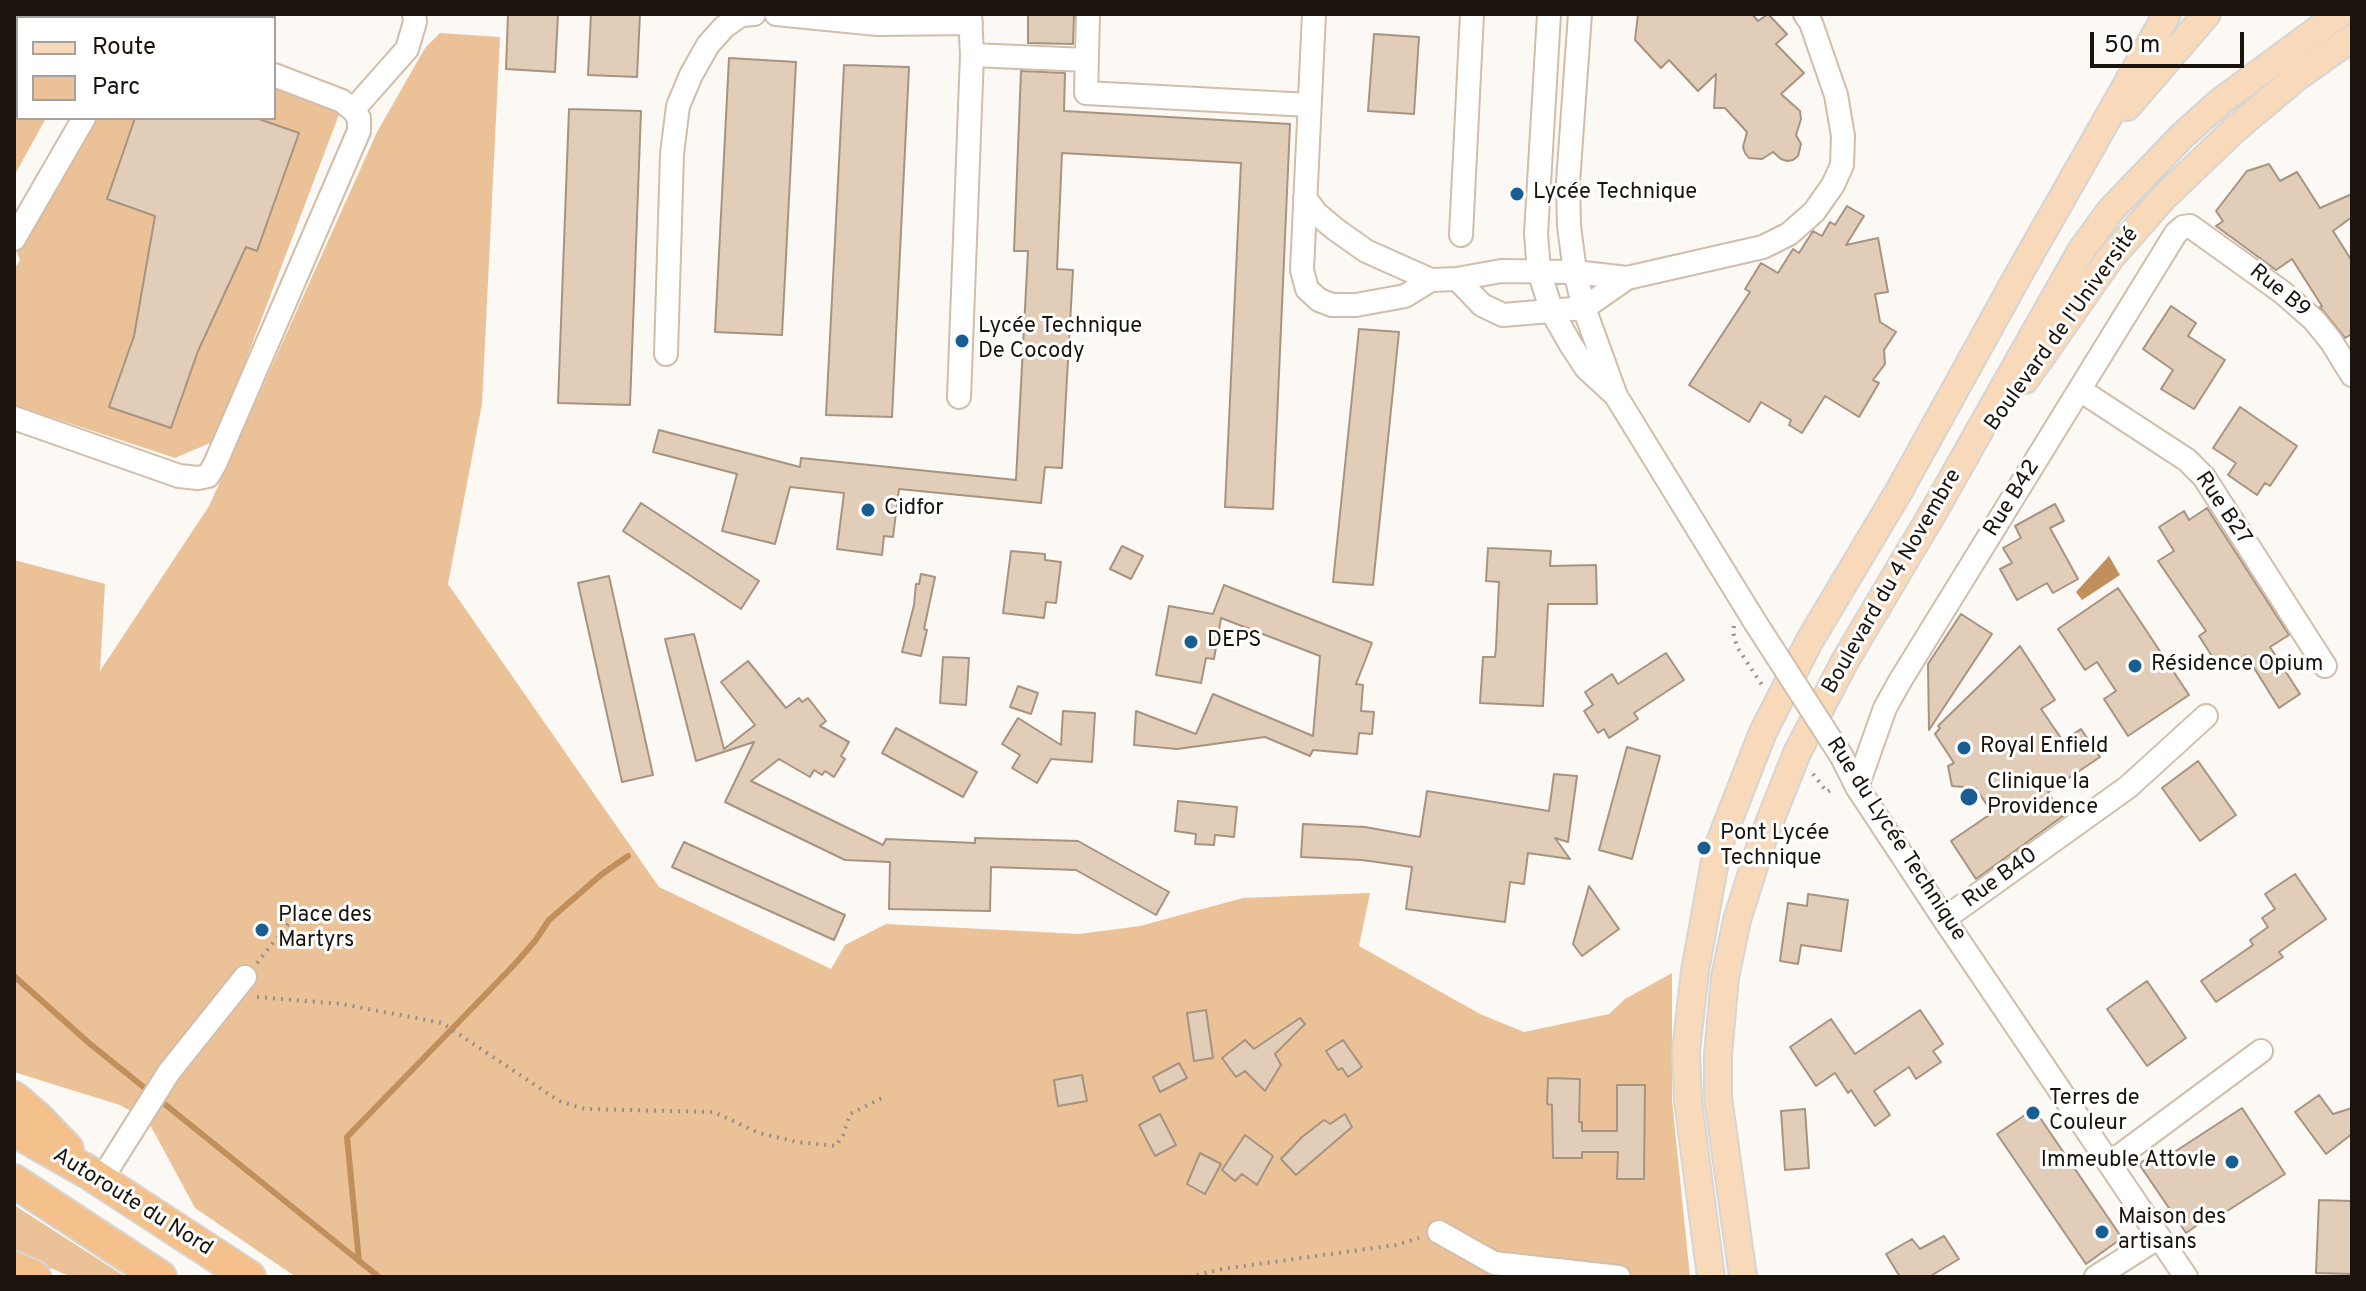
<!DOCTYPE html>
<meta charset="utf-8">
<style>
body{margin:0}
#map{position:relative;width:2366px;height:1291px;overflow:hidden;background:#fcf8f4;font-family:Overpass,sans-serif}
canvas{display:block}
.frame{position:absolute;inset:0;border:16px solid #1b140d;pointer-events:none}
.legend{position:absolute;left:16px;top:16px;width:260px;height:104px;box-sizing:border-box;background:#fff;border:2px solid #a4a19e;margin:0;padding:10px 14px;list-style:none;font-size:24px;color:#1b140d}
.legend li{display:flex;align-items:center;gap:16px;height:40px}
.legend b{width:40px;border:2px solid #a4a19e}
.scale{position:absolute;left:2090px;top:32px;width:154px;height:36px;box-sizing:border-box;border:4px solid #1b140d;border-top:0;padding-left:10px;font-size:24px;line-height:28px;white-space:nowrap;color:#1b140d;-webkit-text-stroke:6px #fff;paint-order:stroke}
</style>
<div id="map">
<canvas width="2366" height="1291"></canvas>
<div class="frame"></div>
<ul class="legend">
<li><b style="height:10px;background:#f8d9b9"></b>Route</li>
<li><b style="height:22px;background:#ebc298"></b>Parc</li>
</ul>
<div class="scale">50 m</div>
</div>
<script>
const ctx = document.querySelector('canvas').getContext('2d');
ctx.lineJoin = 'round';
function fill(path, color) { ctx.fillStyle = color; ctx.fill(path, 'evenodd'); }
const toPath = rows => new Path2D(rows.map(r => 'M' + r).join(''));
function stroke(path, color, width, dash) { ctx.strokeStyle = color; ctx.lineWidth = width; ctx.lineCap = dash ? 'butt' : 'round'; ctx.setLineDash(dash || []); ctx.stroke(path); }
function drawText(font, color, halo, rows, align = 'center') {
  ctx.font = font + ' Overpass,sans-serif'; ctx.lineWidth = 6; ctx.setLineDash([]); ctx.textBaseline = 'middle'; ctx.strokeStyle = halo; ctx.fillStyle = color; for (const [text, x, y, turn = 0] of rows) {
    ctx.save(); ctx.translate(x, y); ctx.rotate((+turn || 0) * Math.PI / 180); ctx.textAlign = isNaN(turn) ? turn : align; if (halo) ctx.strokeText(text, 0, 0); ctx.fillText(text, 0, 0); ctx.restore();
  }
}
const green = toPath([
 [14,14,102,14,100,18,18,18,18,118,46,118,14,176],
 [440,33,500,37,482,404,448,584,659,887,831,969,845,945,886,924,1079,934,1140,926,1243,898,1370,893,1359,946,1480,1014,1524,1032,1609,1014,1625,999,1672,973,1672,1100,1690,1277,296,1277,195,1208,148,1121,120,1105,14,1072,14,560,105,584,100,671,209,506,377,132,425,48],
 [274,79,343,104,219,431,210,443,175,458,14,405,14,270,20,260,14,245,89,118,274,118],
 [14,1205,126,1277,72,1277,14,1253]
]);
const water = toPath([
 [2109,556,2120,575,2082,600,2076,592]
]);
const stream = toPath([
 [14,976,89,1043,379,1277],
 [359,1261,347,1137,514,965,535,941,549,920,602,874,628,856]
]);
const building = toPath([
 [508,14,558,14,555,72,506,69,508,14],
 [591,14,640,14,637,77,588,75,591,14],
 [1028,14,1074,14,1073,44,1028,43,1028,14],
 [1638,14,1752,14,1758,21,1768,14,1787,34,1776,44,1804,73,1781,94,1800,111,1801,119,1796,135,1801,144,1798,156,1793,160,1787,161,1781,159,1773,152,1762,159,1749,158,1745,153,1743,147,1747,132,1725,108,1714,108,1716,74,1698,91,1669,60,1661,68,1635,40,1638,14],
 [1374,34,1419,37,1414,114,1368,111,1374,34],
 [729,58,796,62,782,335,715,332,729,58],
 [844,65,909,67,892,417,826,415,844,65],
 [1021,71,1065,73,1064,111,1290,124,1273,509,1225,507,1241,163,1062,153,1057,269,1073,270,1062,468,1045,467,1041,503,899,489,893,537,884,536,882,555,837,549,844,493,790,487,775,544,722,531,737,474,653,452,659,430,800,467,801,458,1016,480,1028,251,1014,251,1021,71],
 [569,109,641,111,630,405,558,403,569,109],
 [135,118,256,118,299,133,257,251,246,247,198,351,171,428,109,407,134,336,155,216,107,199,135,118],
 [2269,164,2280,181,2297,172,2320,208,2352,194,2352,217,2333,231,2352,261,2352,334,2345,338,2320,307,2322,306,2292,259,2276,270,2216,226,2223,221,2216,211,2247,171,2269,164],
 [1847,206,1864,216,1846,245,1878,238,1888,292,1875,294,1880,322,1896,332,1884,350,1885,364,1873,380,1879,383,1859,417,1825,396,1802,433,1789,425,1791,420,1761,402,1749,422,1689,385,1750,292,1745,289,1761,263,1778,273,1793,249,1799,253,1813,231,1822,236,1830,222,1835,225,1847,206],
 [2171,306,2196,323,2188,336,2225,360,2194,409,2161,389,2173,370,2143,349,2171,306],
 [1359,329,1399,332,1373,585,1333,582,1359,329],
 [2240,407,2297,446,2270,486,2265,483,2257,495,2228,475,2236,463,2213,448,2240,407],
 [641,503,759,581,741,609,623,531,641,503],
 [2055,504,2064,521,2050,528,2078,579,2053,593,2047,583,2017,600,2000,569,2012,563,2003,548,2021,538,2015,526,2055,504],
 [2207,508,2289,635,2270,647,2300,694,2279,708,2246,655,2221,670,2199,636,2206,631,2158,561,2174,551,2159,527,2184,511,2189,520,2207,508],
 [1122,546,1143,556,1131,579,1110,569,1122,546],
 [1488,548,1551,551,1550,566,1596,565,1597,604,1548,604,1543,706,1480,703,1483,657,1495,657,1496,648,1499,582,1486,581,1488,548],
 [1011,551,1045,554,1045,560,1061,562,1056,603,1046,602,1044,618,1003,613,1011,551],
 [921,574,935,577,924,629,927,630,921,656,902,652,914,605,916,584,919,584,921,574],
 [609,576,653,775,622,782,578,583,609,576],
 [1224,585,1372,643,1356,684,1363,685,1361,711,1374,712,1372,734,1359,733,1357,754,1313,750,1310,756,1265,737,1177,749,1134,745,1136,711,1196,734,1213,694,1313,736,1320,656,1221,618,1214,659,1206,658,1201,683,1156,675,1169,606,1213,614,1224,585],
 [2118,588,2189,695,2128,736,2104,699,2116,691,2097,662,2085,670,2058,629,2118,588],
 [1961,614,1992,634,1929,730,1928,664,1961,614],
 [694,634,724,749,755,725,721,682,748,661,786,708,799,698,802,702,808,698,826,721,820,726,849,742,841,756,845,759,834,777,825,771,822,775,814,770,810,777,779,759,751,781,883,845,886,839,975,843,975,838,1078,841,1169,892,1156,915,1076,870,991,867,990,911,889,909,890,862,845,860,725,802,754,742,696,761,665,639,694,634],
 [2020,646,2055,700,2041,709,2063,741,2081,729,2100,757,2048,792,2063,816,1976,879,1951,841,1992,813,1976,788,1952,786,1948,766,1954,763,1935,734,1940,728,1938,726,2020,646],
 [1666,653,1684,680,1634,713,1638,719,1609,738,1604,729,1598,733,1584,711,1593,705,1585,692,1612,674,1618,684,1666,653],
 [943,657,969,658,966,705,940,703,943,657],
 [1018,686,1038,693,1031,714,1010,707,1018,686],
 [1063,711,1095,713,1092,762,1051,759,1037,783,1012,768,1020,755,1002,744,1018,718,1061,745,1063,711],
 [896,728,977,772,963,797,882,753,896,728],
 [1627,747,1660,756,1632,859,1599,850,1627,747],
 [2198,761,2236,815,2200,841,2162,788,2198,761],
 [1554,774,1577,776,1568,842,1555,838,1570,859,1528,853,1524,884,1510,882,1505,922,1406,909,1412,867,1362,860,1301,857,1303,824,1365,827,1420,837,1427,791,1549,811,1554,774],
 [1178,801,1237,807,1234,837,1215,835,1214,845,1195,844,1196,834,1175,831,1178,801],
 [684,842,845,915,834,940,672,867,684,842],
 [2295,874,2326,919,2279,952,2283,957,2216,1002,2201,981,2253,945,2250,940,2268,927,2262,918,2275,909,2265,894,2295,874],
 [1589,886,1619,929,1582,956,1573,944,1589,886],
 [1808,894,1848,900,1841,951,1801,945,1798,964,1780,961,1788,903,1807,906,1808,894],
 [2147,981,2186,1038,2147,1066,2107,1009,2147,981],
 [1206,1010,1213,1058,1194,1061,1187,1013,1206,1010],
 [1920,1010,1943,1044,1933,1051,1941,1062,1916,1079,1909,1067,1874,1091,1890,1115,1875,1126,1851,1090,1848,1093,1835,1073,1816,1086,1790,1047,1831,1019,1855,1054,1920,1010],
 [1300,1018,1305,1024,1275,1054,1281,1065,1265,1091,1245,1071,1236,1077,1222,1058,1245,1040,1254,1049,1300,1018],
 [1343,1040,1362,1067,1348,1077,1342,1068,1338,1070,1326,1051,1343,1040],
 [1179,1063,1187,1078,1160,1092,1153,1077,1179,1063],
 [1082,1075,1087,1101,1058,1106,1054,1080,1082,1075],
 [1548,1078,1580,1079,1579,1122,1582,1122,1582,1131,1617,1131,1617,1085,1645,1085,1644,1179,1617,1179,1618,1152,1582,1152,1582,1158,1553,1158,1552,1105,1547,1104,1548,1078],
 [2319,1095,2333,1114,2352,1108,2352,1134,2326,1154,2295,1112,2319,1095],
 [2242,1108,2285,1174,2221,1215,2218,1211,2186,1233,2139,1164,2153,1154,2159,1162,2242,1108],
 [1805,1109,1809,1168,1785,1170,1781,1111,1805,1109],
 [2034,1109,2122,1238,2086,1264,1997,1134,2034,1109],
 [1160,1114,1176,1145,1155,1156,1139,1125,1160,1114],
 [1345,1114,1352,1127,1296,1175,1281,1159,1302,1137,1324,1120,1330,1124,1345,1114],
 [1245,1135,1273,1156,1257,1185,1242,1174,1235,1181,1222,1170,1245,1135],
 [1200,1153,1221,1164,1205,1194,1187,1184,1200,1153],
 [2319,1200,2352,1201,2352,1274,2316,1273,2319,1200],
 [1944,1236,1959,1259,1929,1277,1900,1277,1886,1254,1912,1239,1920,1249,1944,1236]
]);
const path = toPath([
 [1734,626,1733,632,1737,647,1762,685],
 [1813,774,1827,792,1834,788],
 [257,963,293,918],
 [257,997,342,1004,442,1023,559,1101,585,1109,714,1112,759,1133,797,1142,836,1146,843,1135,850,1114,882,1098],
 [1189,1277,1222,1269,1396,1245,1419,1238]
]);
const minor = toPath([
 [776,14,877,24,971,23],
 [1088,14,1086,93,1309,105],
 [1314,14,1302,270,1307,289,1319,300,1332,305,1356,305,1405,296,1431,280,1457,279,1501,271,1575,272,1627,278,1763,247,1789,234,1814,212,1833,185,1842,165,1843,136,1836,95,1811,23,1805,14],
 [1549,14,1536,234,1539,271,1552,312,1571,345,1586,368,1613,393],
 [1580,14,1568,182,1569,226,1575,272,1584,308,1616,396,1755,622],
 [40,18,41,14],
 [141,18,143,14],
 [14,51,18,47],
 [972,55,1087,60],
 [353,110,407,49,415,22,414,14],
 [1305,198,1316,213,1335,229,1366,251,1431,280],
 [1461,235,1472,14],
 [14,239,84,118],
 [1457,279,1482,305,1503,315,1584,308,1627,278],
 [666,354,672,154,678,106,691,75,708,45,724,27,741,15,754,14],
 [2080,390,2187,460,2204,477,2325,666],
 [959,397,972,55,970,14],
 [14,418,179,476,198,478,208,476,215,464,359,131,359,118,353,110,342,101,274,75],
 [1842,757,1857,787,1944,919,2186,1277],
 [1857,787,1885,708,1900,681,2176,233,2183,227,2190,226,2282,292,2314,320,2331,341,2352,375],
 [1944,919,2128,787,2206,716],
 [2110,1163,2261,1051],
 [101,1180,169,1072,245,977],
 [1439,1232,1494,1263,1619,1277],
 [2096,1277,2159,1237]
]);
const major = toPath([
 [2127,107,2207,14],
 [2025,380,2111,257,2163,198,2235,129,2297,77,2352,38],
 [1711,1277,1688,1101,1686,1051,1695,971,1717,850,1763,732,1810,640,1899,491,2020,272,2167,14],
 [1743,1277,1718,1097,1718,1055,1725,977,1737,920,1762,841,1797,753,1845,661,1934,511,2081,251,2110,211,2182,136,2221,101,2339,14]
]);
const highway = toPath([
 [14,1098,36,1117,67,1149],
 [14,1130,88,1172,249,1277],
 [14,1181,160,1277],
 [14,1268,34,1277]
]);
const minorBridge = toPath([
 [1755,622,1842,757]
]);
const markers = [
 [1517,194,8,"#195e93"],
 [962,341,8,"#195e93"],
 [868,510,8,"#195e93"],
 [1191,642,8,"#195e93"],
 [2135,666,8,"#195e93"],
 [1964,748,8,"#195e93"],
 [1969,797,10,"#195e93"],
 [1704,848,8,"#195e93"],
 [262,930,8,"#195e93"],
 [2033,1113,8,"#195e93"],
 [2232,1162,8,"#195e93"],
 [2102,1232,8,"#195e93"]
];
const poiNames = [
 ["Lycée Technique",1533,194],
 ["Lycée Technique",978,328],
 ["De Cocody",978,353],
 ["Cidfor",884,510],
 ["DEPS",1207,642],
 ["Résidence Opium",2151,666],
 ["Royal Enfield",1980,748],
 ["Clinique la",1987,784],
 ["Providence",1987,809],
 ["Pont Lycée",1720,835],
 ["Technique",1720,860],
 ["Place des",278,917],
 ["Martyrs",278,942],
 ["Terres de",2049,1100],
 ["Couleur",2049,1125],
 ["Immeuble Attovle",2216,1162,"right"],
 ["Maison des",2118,1219],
 ["artisans",2118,1244]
];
const streetNames = [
 ["Rue B9",2279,292,39],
 ["Boulevard de l'Université",2063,330,-54],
 ["Rue B42",2013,499,-58],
 ["Rue B27",2222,509,56],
 ["Boulevard du 4 Novembre",1893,582,-60],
 ["Rue du Lycée Technique",1895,840,57],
 ["Rue B40",2001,879,-36],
 ["Autoroute du Nord",132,1203,32]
];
fill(green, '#ebc298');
fill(water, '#c08f5b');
stroke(stream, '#c08f5b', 6);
fill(building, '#e2cdb9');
stroke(building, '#a69380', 2);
stroke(minor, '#d1bda9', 26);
stroke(major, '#d6d5d3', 30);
stroke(highway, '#d6d5d3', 36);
stroke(path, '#948f89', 4, [2, 6]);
stroke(minor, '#fff', 22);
stroke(major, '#f8d9b9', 26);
stroke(highway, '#f4c08b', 32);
stroke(minorBridge, '#d1bda9', 26, []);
stroke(minorBridge, '#fff', 22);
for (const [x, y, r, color] of markers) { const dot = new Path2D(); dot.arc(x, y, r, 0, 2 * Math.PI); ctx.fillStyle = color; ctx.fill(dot); stroke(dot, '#fff', 3); }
drawText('22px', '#1b140d', '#fff', poiNames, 'left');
drawText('22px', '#1b140d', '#fff', streetNames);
</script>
